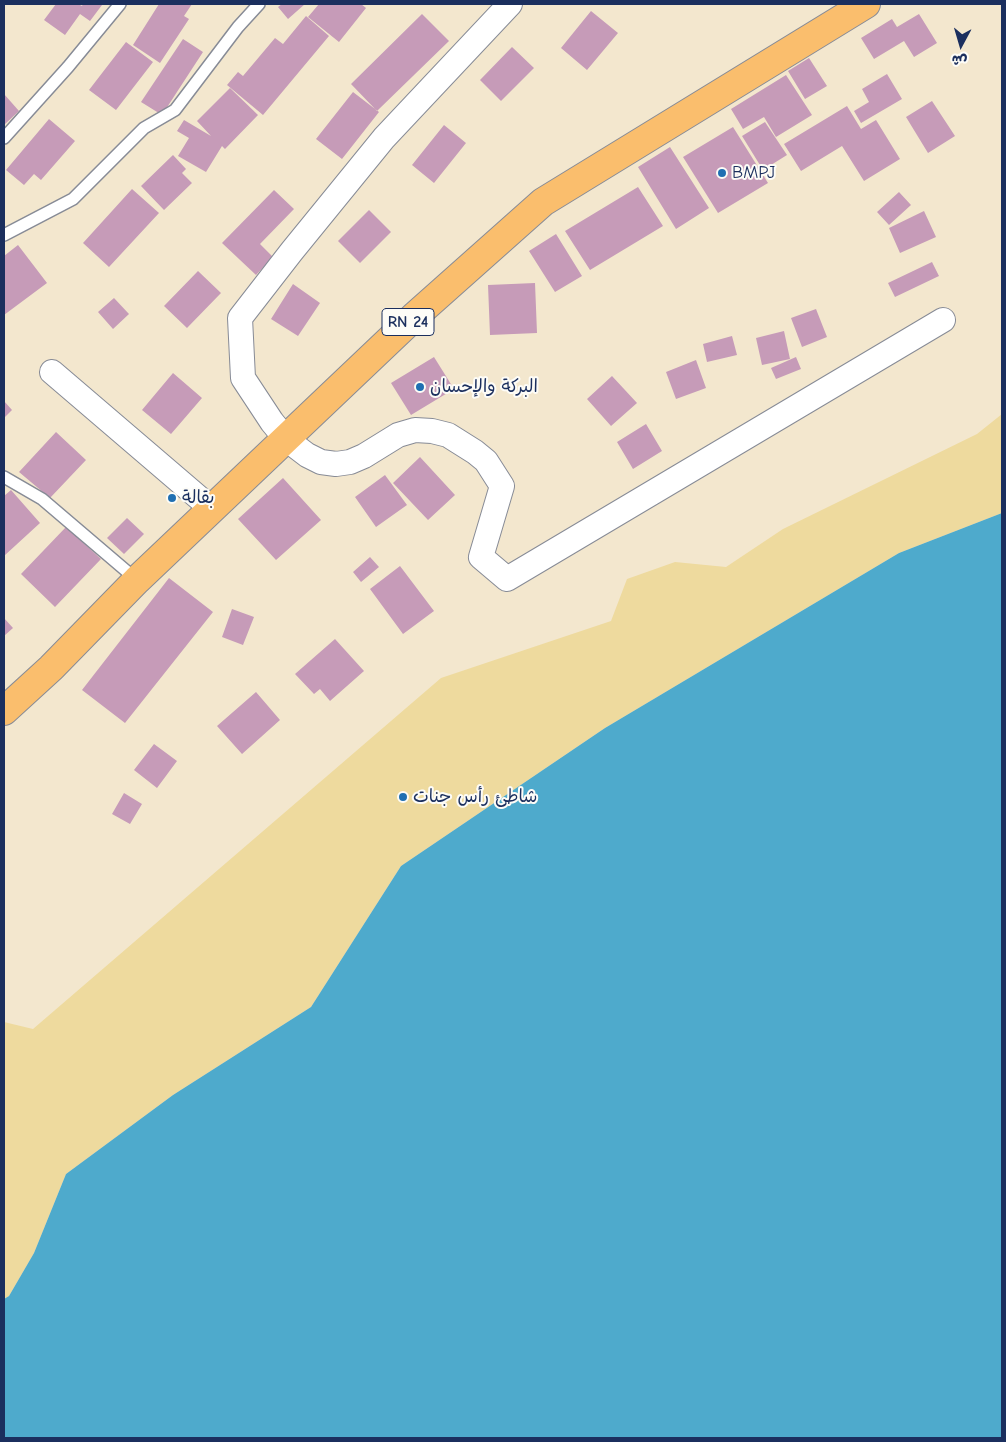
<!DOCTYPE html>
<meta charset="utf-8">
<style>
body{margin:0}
#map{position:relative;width:1006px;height:1442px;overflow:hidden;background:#f3e7ce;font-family:"Comic Neue","Playpen Sans Arabic",sans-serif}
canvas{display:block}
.frame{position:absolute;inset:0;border:5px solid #1b2f5e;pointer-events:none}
.north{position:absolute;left:936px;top:20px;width:50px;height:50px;-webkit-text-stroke:4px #fdfcf7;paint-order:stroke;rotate:186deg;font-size:14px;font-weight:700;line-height:20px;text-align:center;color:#1b2f5e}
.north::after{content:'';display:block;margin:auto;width:18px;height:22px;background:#1b2f5e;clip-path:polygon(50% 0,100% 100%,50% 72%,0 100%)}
</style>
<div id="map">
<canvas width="1006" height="1442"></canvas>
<div class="frame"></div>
<div class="north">ش</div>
</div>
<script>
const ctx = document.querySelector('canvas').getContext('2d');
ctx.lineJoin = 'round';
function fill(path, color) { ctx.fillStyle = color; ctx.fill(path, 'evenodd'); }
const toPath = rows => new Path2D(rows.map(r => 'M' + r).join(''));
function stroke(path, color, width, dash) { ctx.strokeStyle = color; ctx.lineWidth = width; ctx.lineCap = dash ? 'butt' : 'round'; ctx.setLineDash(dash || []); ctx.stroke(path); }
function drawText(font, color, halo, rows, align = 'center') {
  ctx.font = font + ' "Comic Neue","Playpen Sans Arabic",sans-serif'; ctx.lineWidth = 4; ctx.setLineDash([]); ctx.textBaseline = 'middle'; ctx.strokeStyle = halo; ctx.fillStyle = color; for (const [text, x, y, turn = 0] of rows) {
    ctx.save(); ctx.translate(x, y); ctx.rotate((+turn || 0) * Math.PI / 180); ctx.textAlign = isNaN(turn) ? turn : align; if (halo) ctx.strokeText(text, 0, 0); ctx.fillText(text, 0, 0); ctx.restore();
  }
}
const sand = toPath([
 [1002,414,1002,513,899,553,605,728,401,866,311,1007,173,1095,66,1174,34,1253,9,1296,4,1299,4,1022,33,1029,441,678,611,621,627,579,675,562,726,567,783,529,977,434]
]);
const water = toPath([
 [1002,513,1002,1438,4,1438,4,1299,9,1296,34,1253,66,1174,173,1095,311,1007,401,866,605,728,899,553]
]);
const building = toPath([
 [56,4,78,4,82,6,83,4,102,5,90,21,80,14,65,35,44,20],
 [159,4,192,4,184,16,189,19,160,63,133,45],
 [282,4,305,4,288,19,278,7],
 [319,4,361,4,366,8,339,42,308,17],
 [591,11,618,33,587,70,561,48],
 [422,14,449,41,377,111,351,84],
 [919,14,937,43,914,57,904,41,874,59,861,38,892,19,897,27],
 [306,16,329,36,263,115,227,85,238,72,243,76,275,38,283,44],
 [183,39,203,52,162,115,141,102],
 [126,42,153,62,116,110,89,90],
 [512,47,534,68,501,101,480,80],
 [809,58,827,86,805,99,788,71],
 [887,74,902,99,861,123,854,111,869,102,862,89],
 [786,75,812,115,776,137,764,117,743,129,731,109],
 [230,88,258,115,225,149,222,146,206,172,178,156,189,138,177,131,184,120,211,136,197,121],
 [353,92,379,112,342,159,316,139],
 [4,94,19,111,4,125],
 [932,101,955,136,928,153,906,117],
 [847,106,861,129,876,120,900,159,864,181,842,146,801,171,784,144],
 [49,119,75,141,41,180,34,174,24,185,6,170],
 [765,122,787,155,763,170,742,136],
 [444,125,466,143,434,183,412,165],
 [733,127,768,183,718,213,683,157],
 [670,147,709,208,676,229,638,167],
 [173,155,186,169,182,173,192,183,164,210,141,186],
 [638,187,663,226,590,270,565,231],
 [132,189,159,213,109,267,83,243],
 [274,190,294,209,260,244,273,257,256,275,222,243],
 [899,192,911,205,889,225,877,212],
 [369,210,391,232,360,263,338,241],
 [924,211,936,237,900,253,889,228],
 [556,234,582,276,555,292,529,251],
 [18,245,47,283,4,315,4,256],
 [932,262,939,276,895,297,888,283],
 [198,271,221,293,187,328,164,306],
 [535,283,537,333,490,335,488,285],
 [293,284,320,303,298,336,271,319],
 [114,298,129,314,113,329,98,312],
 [816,309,827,337,802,347,791,318],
 [784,331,790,359,762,365,756,338],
 [732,336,737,355,707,362,703,344],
 [434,357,454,389,411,415,391,383],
 [796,357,801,369,776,379,771,368],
 [696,360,706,388,676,399,666,372],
 [173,373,202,398,171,434,142,410],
 [612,376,637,403,611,426,587,399],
 [4,401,12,410,4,418],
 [646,424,662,451,633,469,617,442],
 [56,432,86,460,50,498,19,472],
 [420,457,455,495,428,520,393,483],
 [385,475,407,505,376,527,355,497],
 [283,478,321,520,276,560,238,519],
 [11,490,40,523,4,556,4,496],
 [127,518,144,534,124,554,107,538],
 [66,527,101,559,55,607,21,574],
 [370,557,379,567,361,582,353,572],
 [400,566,434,611,403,634,370,589],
 [169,578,213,612,125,723,82,690],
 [232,609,254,617,243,645,222,637],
 [4,618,13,628,4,636],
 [335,639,364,671,330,701,320,689,314,694,295,674],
 [256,692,280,720,242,754,217,726],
 [154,744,177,761,157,788,134,770],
 [124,793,142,804,130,824,112,814]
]);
const lane = toPath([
 [4,138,68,67,120,4],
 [4,235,73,199,144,128,175,110,238,27,259,4],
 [4,477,42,499,137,580]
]);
const street = toPath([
 [510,4,384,138,292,251,240,318,243,378,272,422,286,439,307,455,321,462,336,464,350,462,364,456,398,435,415,430,432,431,448,435,475,452,486,461,502,486,481,557,507,579,943,320],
 [52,372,212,509]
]);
const primary = toPath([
 [4,711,51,668,137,580,416,315,543,202,866,4]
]);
const markers = [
 [722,173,5,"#1f6fb2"],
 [420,387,5,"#1f6fb2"],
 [172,498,5,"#1f6fb2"],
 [403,797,5,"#1f6fb2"]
];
const shields = [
 [408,322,52]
];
const shieldNames = [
 ["RN 24",408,322]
];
const poiNames = [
 ["BMPJ",732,173],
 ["البركة والإحسان",430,387],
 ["بقالة",182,498],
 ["شاطئ رأس جنات",413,797]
];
fill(sand, '#eeda9e');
fill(water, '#4eaacc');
fill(building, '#c69bb8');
stroke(lane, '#878b96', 14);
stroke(street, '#878b96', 26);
stroke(primary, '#878b96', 30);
stroke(lane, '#fff', 11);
stroke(street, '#fff', 24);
stroke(primary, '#fabe6d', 28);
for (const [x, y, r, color] of markers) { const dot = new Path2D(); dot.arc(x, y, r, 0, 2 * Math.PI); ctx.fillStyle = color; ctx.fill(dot); stroke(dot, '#fdfcf7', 2); }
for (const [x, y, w] of shields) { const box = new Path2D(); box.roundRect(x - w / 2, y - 13.5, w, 27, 4); ctx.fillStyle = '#fdfcf7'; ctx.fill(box); stroke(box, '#1b2f5e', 1); }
drawText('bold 16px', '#1b2f5e', null, shieldNames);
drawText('18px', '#1b2f5e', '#fdfcf7', poiNames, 'left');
</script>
